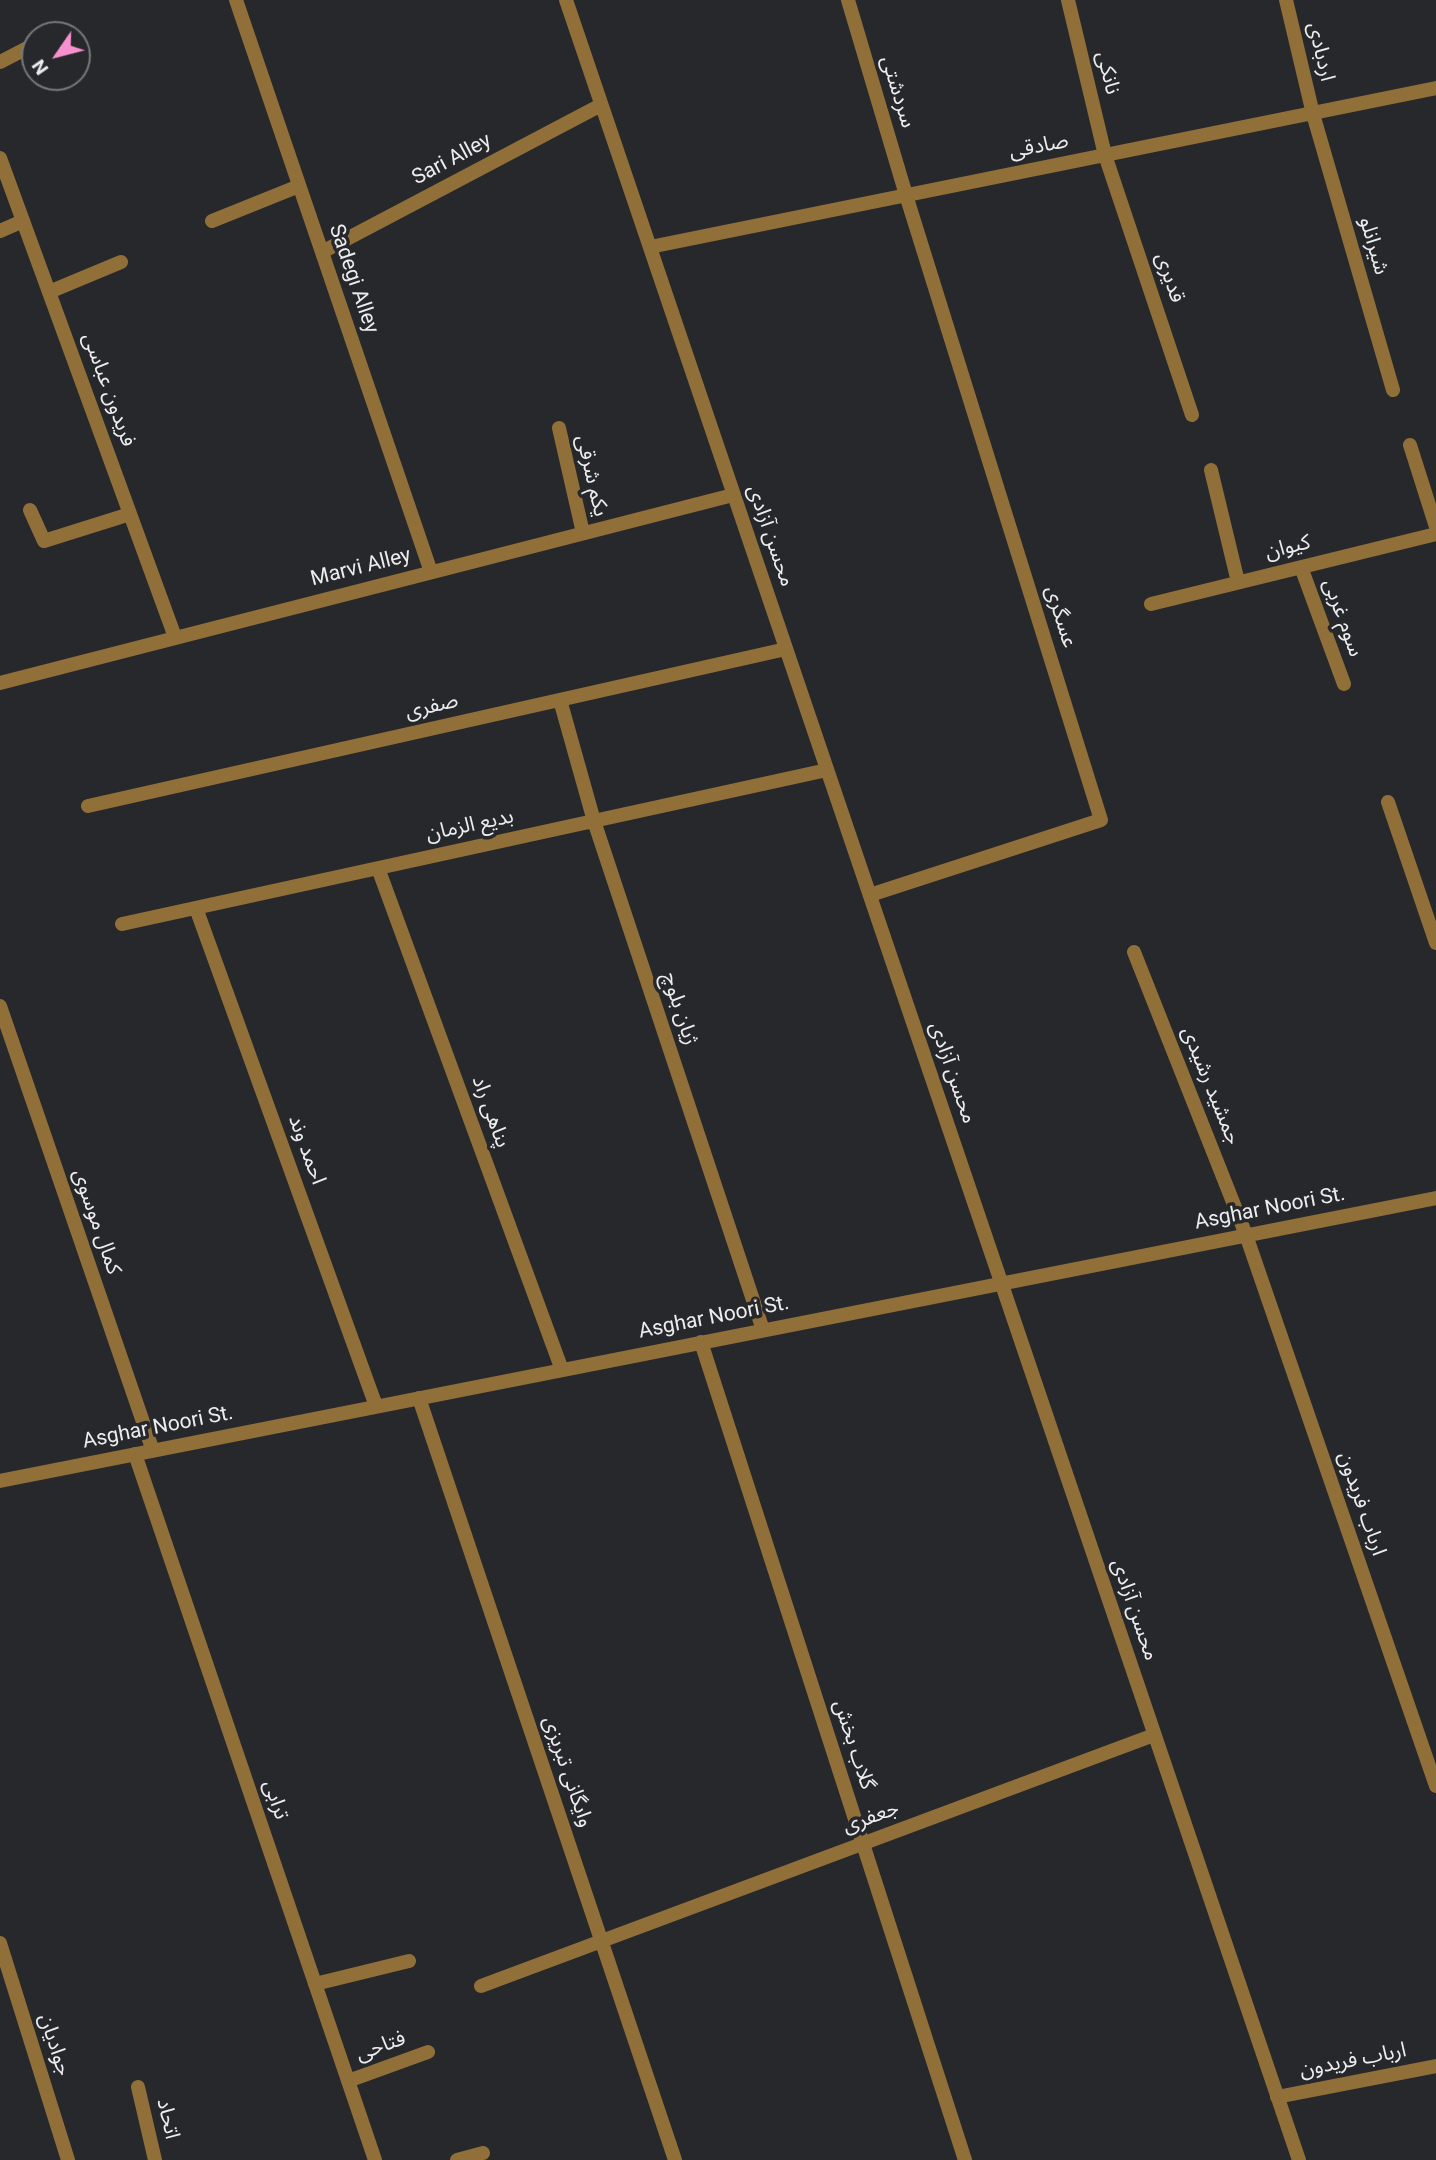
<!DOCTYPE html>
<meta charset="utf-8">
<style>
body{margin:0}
#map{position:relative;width:1436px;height:2160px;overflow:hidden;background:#27282b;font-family:Roboto,sans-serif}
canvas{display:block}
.north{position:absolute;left:21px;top:21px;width:70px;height:70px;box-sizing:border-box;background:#27282b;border:2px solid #767779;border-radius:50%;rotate:235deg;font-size:19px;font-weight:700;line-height:28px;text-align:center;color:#ecedef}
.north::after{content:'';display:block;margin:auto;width:24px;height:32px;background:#f790cf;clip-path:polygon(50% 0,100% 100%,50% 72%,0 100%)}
</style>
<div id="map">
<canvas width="1436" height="2160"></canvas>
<div class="north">N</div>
</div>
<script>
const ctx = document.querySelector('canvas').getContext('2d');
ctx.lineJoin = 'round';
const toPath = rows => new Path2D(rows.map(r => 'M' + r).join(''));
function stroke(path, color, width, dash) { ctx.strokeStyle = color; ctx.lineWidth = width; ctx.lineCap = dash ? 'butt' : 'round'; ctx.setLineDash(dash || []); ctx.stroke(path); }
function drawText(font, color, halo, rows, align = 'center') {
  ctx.font = font + ' Roboto,"Noto Sans Arabic",sans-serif'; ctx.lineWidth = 7; ctx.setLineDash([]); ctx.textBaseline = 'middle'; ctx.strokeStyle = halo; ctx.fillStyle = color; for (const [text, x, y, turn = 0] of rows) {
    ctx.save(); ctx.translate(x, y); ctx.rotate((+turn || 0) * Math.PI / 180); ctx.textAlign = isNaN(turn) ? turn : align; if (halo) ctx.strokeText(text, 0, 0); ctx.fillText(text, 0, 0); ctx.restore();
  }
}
const service = toPath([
 [848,0,906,195],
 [1068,0,1105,155,1192,415],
 [1286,0,1313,114,1393,390],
 [0,231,23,221]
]);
const minor = toPath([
 [236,0,431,572],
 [566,0,1299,2160],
 [0,62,35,44],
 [0,158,175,637],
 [212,221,299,186],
 [650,247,1436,88],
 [322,252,601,105],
 [49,292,121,262],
 [559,428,583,533],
 [1410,445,1436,527],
 [1211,470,1238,582],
 [30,510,44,541,130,514],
 [1301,567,1344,684],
 [1151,604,1436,534],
 [0,683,733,495],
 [560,700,594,821,763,1330],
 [1388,802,1436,943],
 [88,806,786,649],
 [378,868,562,1370],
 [870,895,1101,820,906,195],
 [196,908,376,1406],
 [122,924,827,770],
 [1134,952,1246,1235,1436,1786],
 [0,1006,153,1451],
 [701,1342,965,2160],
 [419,1398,675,2160],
 [135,1454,375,2160],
 [0,1481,1436,1198],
 [0,1943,68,2160],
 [315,1984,409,1961],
 [481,1986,1154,1735],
 [348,2081,428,2052],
 [138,2087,155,2160],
 [1277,2097,1436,2066],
 [457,2160,483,2153]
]);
const streetNames = [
 ["اردبادی",1320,52,77],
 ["نانکی",1107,73,76],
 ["سردشتی",897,92,73],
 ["صادقی",1039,147,-11],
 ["Sari Alley",452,160,-28],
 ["شیرانلو",1373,246,74],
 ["قدیری",1169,278,71],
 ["Sadegi Alley",353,279,71],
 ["فریدون عباسی",108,390,70],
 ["یکم شرقی",591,476,77],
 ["محسن آزادی",770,536,71],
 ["کیوان",1288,548,-14],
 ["Marvi Alley",361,568,-14],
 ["عسگری",1060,617,73],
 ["سوم غربی",1342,618,70],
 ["صفری",432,707,-13],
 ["بدیع الزمان",470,826,-12],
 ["ژیان بلوچ",679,1009,72],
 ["محسن آزادی",952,1073,71],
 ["جمشید رشیدی",1210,1086,68],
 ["پناهی راد",490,1112,70],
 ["احمد وند",306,1150,70],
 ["Asghar Noori St.",1270,1209,-11],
 ["کمال موسوی",96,1222,71],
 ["Asghar Noori St.",714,1318,-11],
 ["Asghar Noori St.",158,1428,-11],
 ["ارباب فریدون",1361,1504,71],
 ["محسن آزادی",1134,1610,71],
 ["گلاب بخش",853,1745,72],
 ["وایگانی تبریزی",567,1772,71],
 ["ترابی",275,1800,71],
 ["جعفری",871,1818,-20],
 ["جوادیان",54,2045,72],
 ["فتاحی",381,2047,-20],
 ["ارباب فریدون",1353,2061,-11],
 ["اتحاد",167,2119,77]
];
stroke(service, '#916f38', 14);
stroke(minor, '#916f38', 14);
drawText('21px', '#ecedef', '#27282b', streetNames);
</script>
